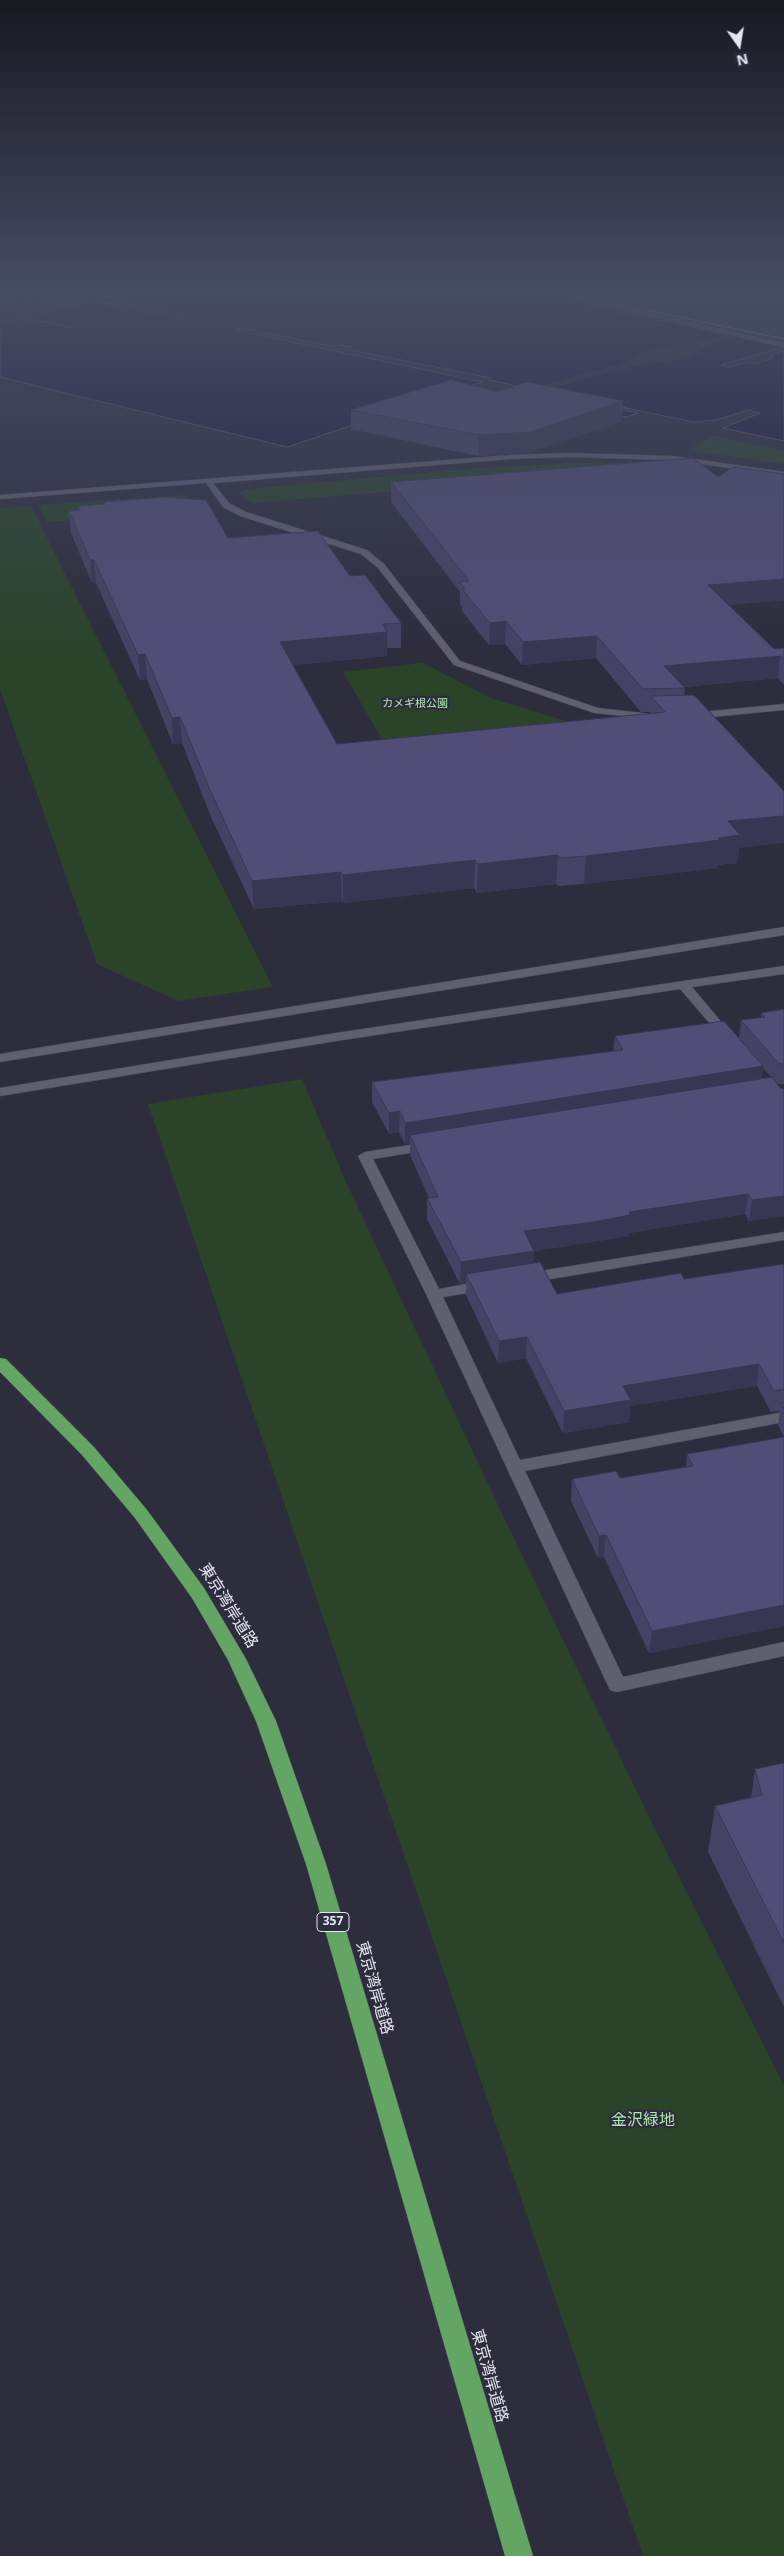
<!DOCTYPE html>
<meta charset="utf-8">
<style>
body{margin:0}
#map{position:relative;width:784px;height:2556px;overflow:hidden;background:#2e2d3e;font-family:"Open Sans",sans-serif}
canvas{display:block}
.north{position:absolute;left:714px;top:20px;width:50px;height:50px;-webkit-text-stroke:4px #2e2d3e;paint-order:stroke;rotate:167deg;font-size:14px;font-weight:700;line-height:20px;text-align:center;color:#e6e6f1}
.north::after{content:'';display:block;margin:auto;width:18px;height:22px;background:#e6e6f1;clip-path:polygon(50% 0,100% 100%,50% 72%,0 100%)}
</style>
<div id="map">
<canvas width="784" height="2556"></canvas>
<div class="north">N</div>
</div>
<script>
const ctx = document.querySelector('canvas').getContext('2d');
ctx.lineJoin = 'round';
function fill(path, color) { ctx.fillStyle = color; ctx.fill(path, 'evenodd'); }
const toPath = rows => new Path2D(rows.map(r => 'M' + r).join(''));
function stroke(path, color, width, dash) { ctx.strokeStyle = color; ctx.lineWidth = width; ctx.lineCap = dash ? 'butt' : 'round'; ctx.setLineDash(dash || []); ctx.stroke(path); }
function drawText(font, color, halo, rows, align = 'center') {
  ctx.font = font + ' "Open Sans","Noto Sans JP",sans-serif'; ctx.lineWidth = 4.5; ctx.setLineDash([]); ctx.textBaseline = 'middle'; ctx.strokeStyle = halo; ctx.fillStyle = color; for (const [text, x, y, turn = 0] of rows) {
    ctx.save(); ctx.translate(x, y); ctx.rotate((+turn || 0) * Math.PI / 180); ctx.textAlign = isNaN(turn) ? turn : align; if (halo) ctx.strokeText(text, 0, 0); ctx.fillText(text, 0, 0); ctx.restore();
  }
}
const green = toPath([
 [576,296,784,296,784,342],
 [714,436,784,451,784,464,687,450],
 [596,462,688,467,253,503,240,493,248,489,479,468],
 [183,495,203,508,47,522,39,505],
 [31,506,273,987,178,1001,97,964,0,689,0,508],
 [423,663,491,698,589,728,387,748,343,672],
 [302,1079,347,1184,506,1522,652,1823,784,2086,784,2556,643,2556,148,1104]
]);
const water = toPath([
 [97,296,549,296,784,347,721,365,729,367,747,362,755,364,773,358,769,357,784,351,784,441,723,428,760,413,749,410,716,420,694,422,572,397,569,399,638,413,627,417,529,397,545,392,489,380,491,378,351,350,351,347,339,345,331,346,243,328,235,330,482,382,287,447,0,377,0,322,22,318,73,328,27,317,81,303,68,300,78,297,178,319,185,317,97,296]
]);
const pier = toPath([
 [733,333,745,336,713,344,688,358,633,366,554,388,525,390,621,364,648,350,701,342]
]);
const minor = toPath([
 [562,296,574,296,784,343,784,347,562,296],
 [567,453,673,456,784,472,784,476,673,460,567,457,511,459,213,483,229,503,246,512,367,550,384,564,460,661,598,708,651,714,654,715,654,719,594,713,454,665,378,568,361,554,240,516,223,507,206,483,0,499,0,495,511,455,567,453],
 [784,704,784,710,691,719,686,716,691,713,784,704],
 [784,927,784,935,0,1062,0,1054,784,927],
 [784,966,784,974,692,987,734,1037,728,1041,724,1040,680,989,336,1041,0,1096,0,1088,336,1033,784,966],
 [429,1142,434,1143,436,1146,434,1149,373,1159,439,1289,487,1280,495,1285,487,1290,443,1297,520,1460,784,1412,784,1422,525,1471,623,1677,784,1642,784,1656,617,1692,610,1690,426,1294,358,1156,365,1152,429,1142],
 [784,1232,784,1240,527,1283,520,1278,527,1273,784,1232]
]);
const highway = toPath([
 [0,1358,6,1359,94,1447,147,1510,204,1588,246,1659,276,1721,326,1864,533,2556,505,2556,306,1864,256,1721,228,1660,192,1598,135,1518,82,1455,0,1372,0,1358]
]);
const tram = toPath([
 [579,296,784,339],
 [0,303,121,296]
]);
const wall = toPath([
 [498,392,622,421,530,452,478,456,351,429,351,410],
 [784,474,784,600,728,605,774,649,784,648,784,685,778,678,684,687,685,688,684,695,739,848,737,863,718,865,718,868,584,884,558,886,556,884,477,893,474,888,343,903,342,901,254,909,211,817,182,743,173,744,147,679,140,680,96,583,92,583,71,533,69,511,79,510,78,506,104,504,104,502,228,538,350,576,401,623,401,648,387,648,387,656,293,665,337,744,650,714,650,712,641,712,596,658,522,665,505,644,489,645,462,611,462,607,460,604,460,592,391,502,391,482,718,477],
 [784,1009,784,1084,777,1084,780,1088,784,1089,784,1216,749,1221,745,1214,629,1233,629,1236,592,1242,534,1251,533,1263,557,1294,684,1279,784,1264,784,1626,649,1653,604,1557,598,1558,571,1501,572,1479,620,1478,686,1467,687,1454,784,1437,778,1425,780,1411,771,1412,757,1386,630,1406,629,1422,563,1433,526,1358,498,1363,466,1295,466,1283,460,1284,427,1219,427,1198,429,1198,410,1155,410,1143,405,1144,399,1132,389,1134,372,1102,372,1082,613,1051,615,1036,739,1038,741,1020,761,1018,761,1013],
 [763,1068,771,1077,761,1079],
 [784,1763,784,2007,708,1852,715,1806,751,1798,755,1769]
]);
const shadedWall = toPath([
 [623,401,622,421,530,452,478,456,479,435],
 [90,560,94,560,96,583,92,583],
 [784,579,784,600,706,607,708,585],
 [506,621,505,644,489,645,490,623],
 [387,632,387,656,280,666,280,642],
 [597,636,596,658,522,665,523,642],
 [145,654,147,679,140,680,138,655],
 [780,656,778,678,669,688,664,666],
 [180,717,182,743,173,744,172,718],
 [784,816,784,843,739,848,737,863,718,865,718,868,584,884,586,856,718,838,728,821],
 [558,855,556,884,477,893,478,864],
 [475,860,474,888,343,903,343,875],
 [341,872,342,901,254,909,252,881],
 [763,1066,760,1087,410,1135,410,1143,405,1144,405,1123],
 [400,1111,399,1132,389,1134,389,1113],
 [748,1194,745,1214,629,1233,629,1236,592,1242,534,1251,533,1272,466,1274,466,1283,460,1284,461,1262,524,1231,629,1212],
 [784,1196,784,1216,749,1221,752,1200],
 [527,1337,526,1358,498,1363,499,1341],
 [759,1364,757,1386,630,1406,629,1422,563,1433,564,1411,623,1386],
 [606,1535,604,1557,598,1558,599,1536],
 [784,1605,784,1626,649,1653,652,1631]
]);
const building = toPath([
 [451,380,498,392,527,382,623,401,531,432,479,435,351,410,451,380],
 [693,458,718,477,733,467,784,474,784,579,708,585,774,649,784,648,784,659,780,656,664,666,685,688,643,689,597,636,523,642,506,621,490,623,462,589,465,589,460,582,469,581,391,482,693,458],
 [163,497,206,500,228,538,318,531,350,576,365,575,401,623,383,624,387,632,280,642,337,744,665,712,651,696,694,695,784,791,784,816,728,821,740,835,718,838,720,840,586,856,560,858,558,855,478,864,475,860,343,875,341,872,252,881,210,790,180,717,172,718,145,654,138,655,94,560,90,560,69,511,80,510,78,506,105,504,104,502,163,497],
 [784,1009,784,1064,779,1064,741,1020,765,1017,761,1013,784,1009],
 [724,1021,763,1066,405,1123,400,1111,389,1113,372,1082,623,1050,615,1036,724,1021],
 [772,1077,780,1088,784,1089,784,1196,752,1200,748,1194,629,1212,630,1215,594,1222,524,1231,534,1251,461,1262,427,1198,438,1197,410,1135,772,1077],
 [540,1262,557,1294,681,1273,684,1279,784,1264,784,1389,774,1391,759,1364,623,1386,631,1400,564,1411,527,1337,499,1341,466,1274,540,1262],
 [781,1403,784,1403,784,1409,781,1403],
 [784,1437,784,1605,652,1631,606,1535,599,1536,572,1479,616,1471,620,1478,693,1466,687,1454,784,1437],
 [784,1763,784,1943,715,1806,762,1795,755,1769,784,1763]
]);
const farParknames = [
 ["カメギ根公園",415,704]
];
const shields = [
 [333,1922,32]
];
const shieldNames = [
 ["357",333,1922]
];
const nearStreetnames = [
 ["東京湾岸道路",228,1606,58],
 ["東京湾岸道路",374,1988,74],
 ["東京湾岸道路",489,2376,74]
];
const nearParknames = [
 ["金沢緑地",643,2120]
];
fill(green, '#2a4329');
fill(water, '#1e183d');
stroke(water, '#5a5673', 1);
fill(pier, '#2e2d3e');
stroke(minor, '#4c4b5a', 1);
stroke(highway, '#4c4b5a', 1);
fill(minor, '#5f5f72');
fill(highway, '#63a562');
stroke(tram, '#a8a7b4', 1);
fill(wall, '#464266');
fill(shadedWall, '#393653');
fill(building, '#514d77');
stroke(building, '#393653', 1);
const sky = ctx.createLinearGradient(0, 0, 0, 654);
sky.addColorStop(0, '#191922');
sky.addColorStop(0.45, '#464c63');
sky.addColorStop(1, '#464c6300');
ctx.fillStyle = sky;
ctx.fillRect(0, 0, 784, 654);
drawText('11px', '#afe7ad', '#2e2d3e', farParknames);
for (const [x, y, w] of shields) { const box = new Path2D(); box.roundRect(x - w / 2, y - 9.5, w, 19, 4); ctx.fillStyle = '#2e2d3e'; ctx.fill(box); stroke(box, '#e6e6f1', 1); }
drawText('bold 12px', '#e6e6f1', null, shieldNames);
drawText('16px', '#e6e6f1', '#2e2d3e', nearStreetnames);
drawText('16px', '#afe7ad', '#2e2d3e', nearParknames);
</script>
